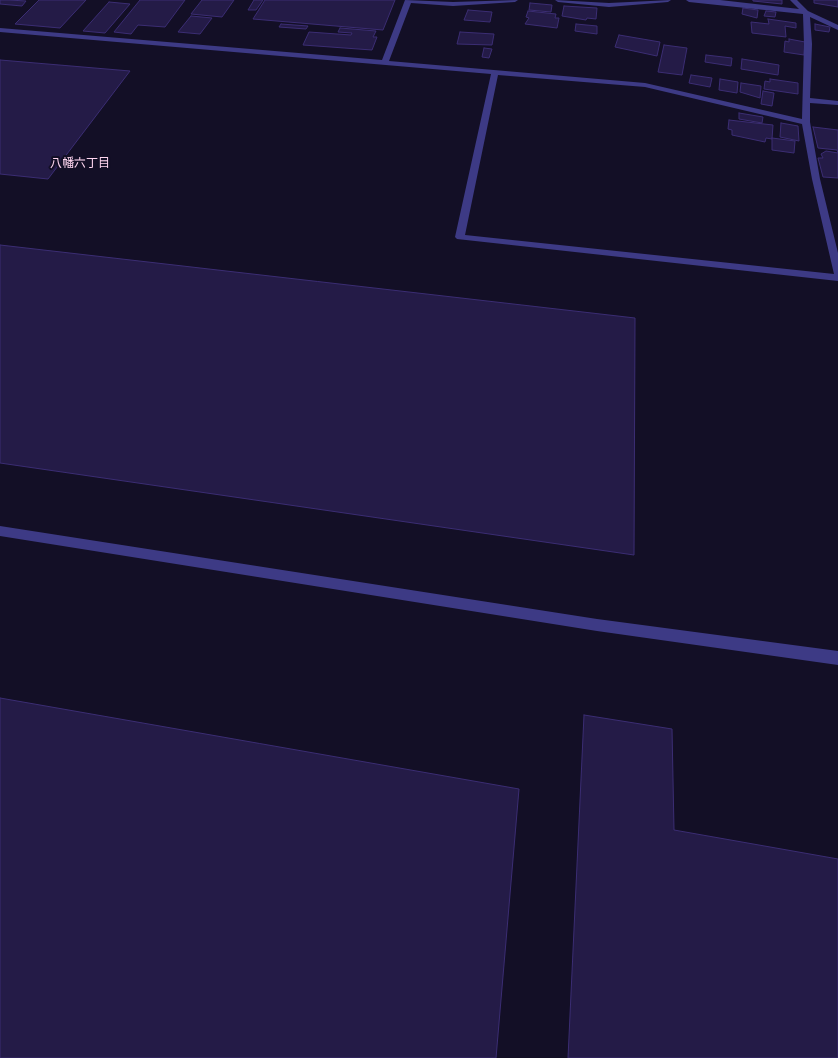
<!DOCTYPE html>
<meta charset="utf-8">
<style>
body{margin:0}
canvas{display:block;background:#130f26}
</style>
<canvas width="838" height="1058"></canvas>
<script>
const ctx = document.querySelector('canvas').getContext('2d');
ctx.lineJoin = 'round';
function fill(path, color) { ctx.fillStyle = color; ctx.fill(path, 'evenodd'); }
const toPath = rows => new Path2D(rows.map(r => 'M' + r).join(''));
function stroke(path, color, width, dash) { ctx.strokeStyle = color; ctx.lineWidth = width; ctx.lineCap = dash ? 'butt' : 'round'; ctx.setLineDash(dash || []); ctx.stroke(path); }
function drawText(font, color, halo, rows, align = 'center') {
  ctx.font = font + ' "Sofia Sans Condensed","Noto Sans JP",sans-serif'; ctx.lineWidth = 4; ctx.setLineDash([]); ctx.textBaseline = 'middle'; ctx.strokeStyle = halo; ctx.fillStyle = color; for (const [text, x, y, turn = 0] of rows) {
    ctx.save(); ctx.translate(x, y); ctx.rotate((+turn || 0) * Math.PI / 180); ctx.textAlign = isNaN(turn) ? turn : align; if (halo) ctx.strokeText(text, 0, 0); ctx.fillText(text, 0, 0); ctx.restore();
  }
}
const building = toPath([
 [0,0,9,0,26,1,22,6,0,4,0,0],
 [39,0,86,0,60,28,15,24,39,0],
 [140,0,185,0,165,27,138,25,131,34,114,32,140,0],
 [202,0,234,0,222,17,191,14,202,0],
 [254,0,263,0,256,10,248,10,254,0],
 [265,0,395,0,383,30,253,19,265,0],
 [753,0,782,0,782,4,753,1,753,0],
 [814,0,838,0,838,7,814,3,814,0],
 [109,2,130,4,105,33,83,31,109,2],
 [530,3,552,5,551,12,529,10,530,3],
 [564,6,597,8,596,19,587,18,586,20,562,16,564,6],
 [743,8,758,10,757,18,742,14,743,8],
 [468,10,492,12,490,22,464,20,468,10],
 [528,11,556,14,555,18,559,18,557,28,525,24,529,18,526,17,528,11],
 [766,11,776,12,775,17,764,16,766,11],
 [191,16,212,18,200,34,178,32,191,16],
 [768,19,796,23,796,28,785,26,786,37,752,33,751,22,769,24,768,19],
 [281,24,308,26,306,29,279,27,281,24],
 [576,24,597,26,597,34,575,31,576,24],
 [815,24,830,27,829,32,815,30,815,24],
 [340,28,376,31,373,37,377,37,372,50,303,45,309,32,351,35,352,33,338,32,340,28],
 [460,32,494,34,492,45,457,44,460,32],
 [619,35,660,42,657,56,615,47,619,35],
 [789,39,805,42,804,55,784,52,785,41,789,42,789,39],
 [664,45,687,48,682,75,658,72,664,45],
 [484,48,492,49,489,58,482,57,484,48],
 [706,55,732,58,731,66,705,62,706,55],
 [742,59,779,65,778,75,741,69,742,59],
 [0,60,130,71,48,179,0,174,0,60],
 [691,75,712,78,710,87,689,83,691,75],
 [720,79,738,82,737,93,719,90,720,79],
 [770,79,798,83,798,94,764,89,765,81,770,82,770,79],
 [741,83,761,86,760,98,740,92,741,83],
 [763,91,774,93,772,106,761,104,763,91],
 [739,113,763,117,762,123,739,119,739,113],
 [729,120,773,125,772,139,766,138,765,142,732,135,732,130,728,129,729,120],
 [781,123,798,126,799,141,780,137,781,123],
 [813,127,838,130,838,178,823,177,818,158,823,158,821,154,826,151,838,153,837,150,818,148,813,127],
 [772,138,795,141,794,153,772,150,772,138],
 [0,245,635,318,634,555,0,463,0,245],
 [0,698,519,789,496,1058,0,1058,0,698],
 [584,715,672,729,674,830,838,859,838,1058,568,1058,584,715]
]);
const minor = toPath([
 [405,0,453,2,518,0,515,2,453,6,411,3,389,61,645,83,802,119,804,44,803,14,689,2,686,0,720,0,799,9,790,0,797,0,808,11,838,25,838,30,810,17,812,44,810,98,838,101,838,105,810,103,810,122,820,179,838,253,838,281,457,239,455,237,491,74,0,32,0,28,382,60,405,0],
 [498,75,645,87,802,124,812,179,834,274,465,235,498,75],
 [555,0,609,3,671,0,668,2,609,7,558,2,555,0],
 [0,526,597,619,838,651,838,665,597,631,0,536,0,526]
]);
const farNeighbourhoodnames = [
 ["八幡六丁目",80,164]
];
fill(building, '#241b47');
stroke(building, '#3b2d73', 1);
fill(minor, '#3d3a85');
drawText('12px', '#ffd6f0', '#130f26', farNeighbourhoodnames);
</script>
